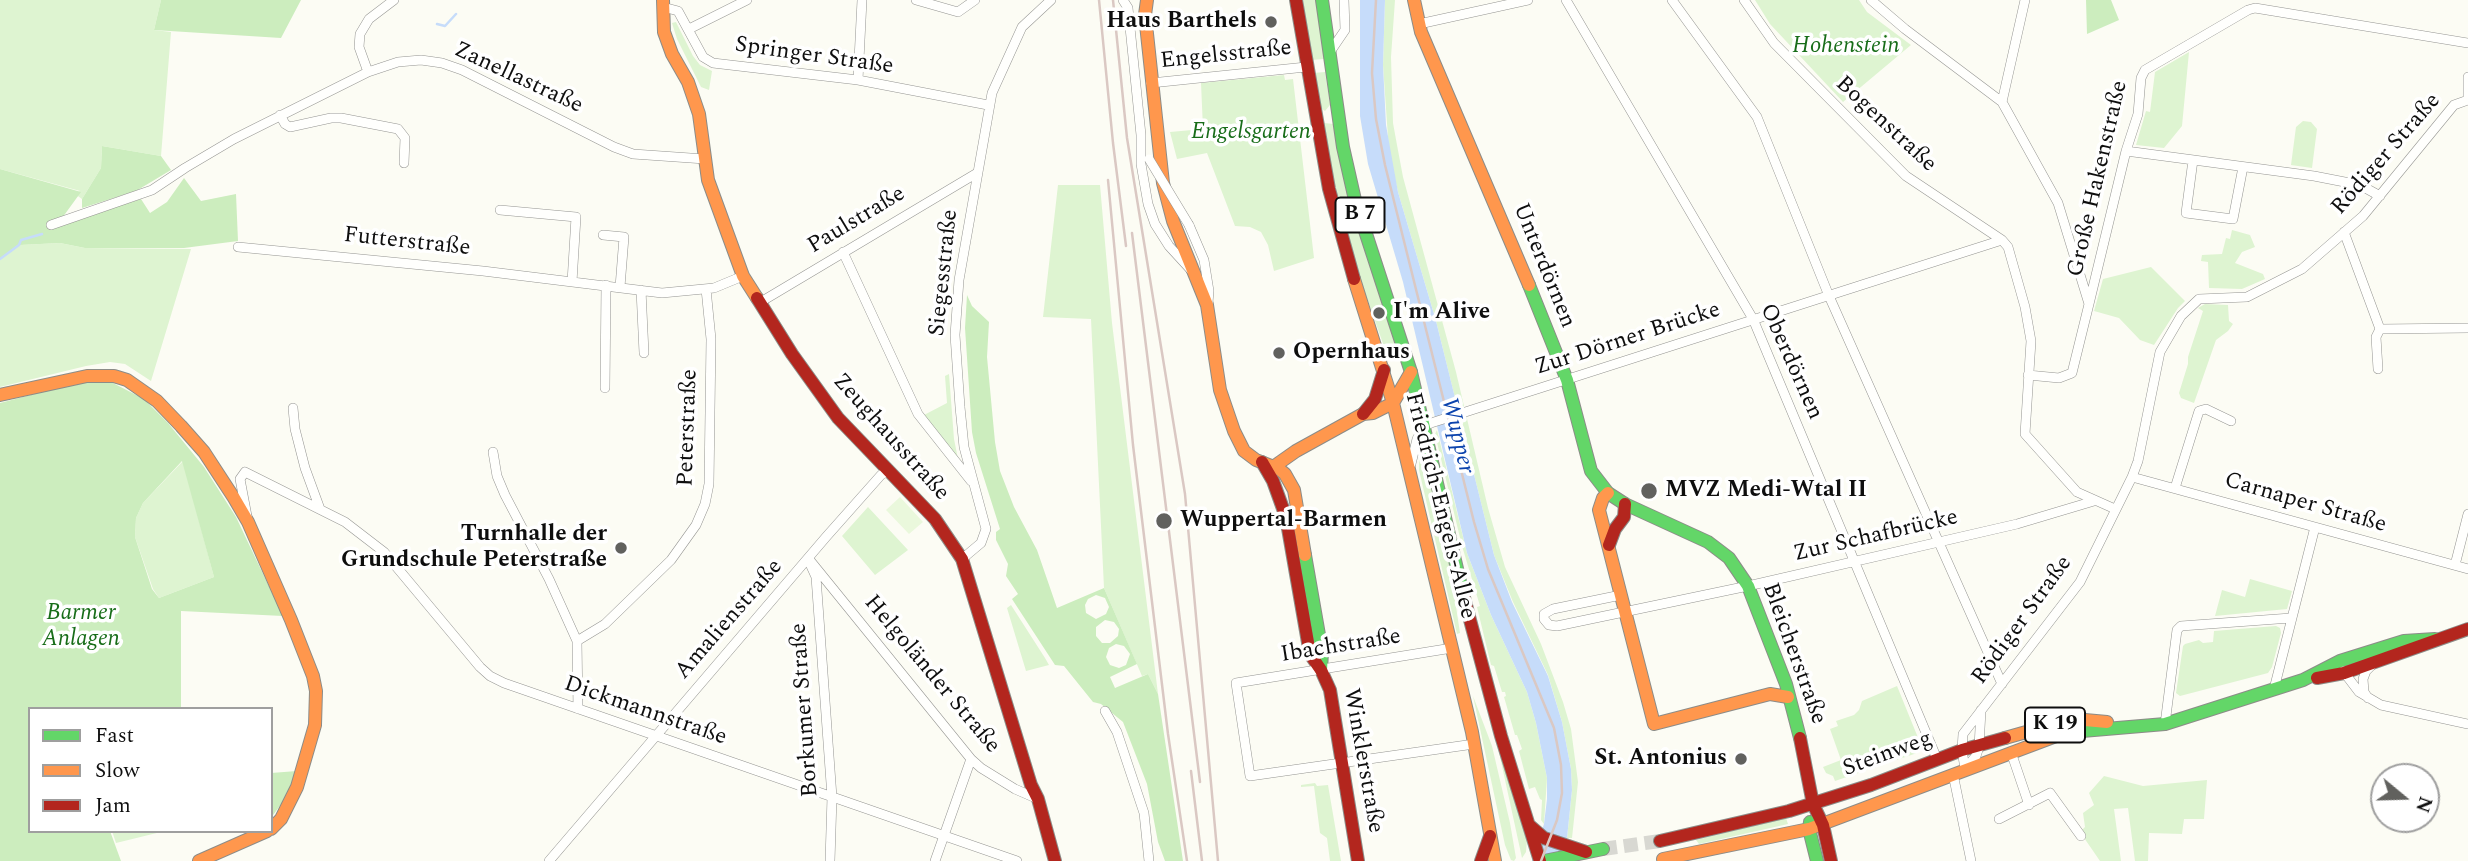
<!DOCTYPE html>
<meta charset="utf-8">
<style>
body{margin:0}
#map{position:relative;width:2468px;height:861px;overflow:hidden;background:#fcfcf4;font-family:Spectral,serif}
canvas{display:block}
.legend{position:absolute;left:28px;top:707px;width:245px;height:126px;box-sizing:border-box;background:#fff;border:2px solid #9f9f9f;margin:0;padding:9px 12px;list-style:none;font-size:21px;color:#0e0e0e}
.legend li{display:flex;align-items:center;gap:14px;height:35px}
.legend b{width:35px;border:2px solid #9f9f9f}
.north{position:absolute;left:2370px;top:763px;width:70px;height:70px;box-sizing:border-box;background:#fff;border:2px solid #9f9f9f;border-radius:50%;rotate:109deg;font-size:19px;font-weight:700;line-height:28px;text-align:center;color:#0e0e0e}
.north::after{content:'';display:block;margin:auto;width:24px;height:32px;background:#61615e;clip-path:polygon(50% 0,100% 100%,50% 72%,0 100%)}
</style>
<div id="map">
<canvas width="2468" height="861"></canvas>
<ul class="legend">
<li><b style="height:9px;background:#63d668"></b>Fast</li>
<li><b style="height:9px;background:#ff974d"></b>Slow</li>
<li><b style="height:9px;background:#b3261e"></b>Jam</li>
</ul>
<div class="north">N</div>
</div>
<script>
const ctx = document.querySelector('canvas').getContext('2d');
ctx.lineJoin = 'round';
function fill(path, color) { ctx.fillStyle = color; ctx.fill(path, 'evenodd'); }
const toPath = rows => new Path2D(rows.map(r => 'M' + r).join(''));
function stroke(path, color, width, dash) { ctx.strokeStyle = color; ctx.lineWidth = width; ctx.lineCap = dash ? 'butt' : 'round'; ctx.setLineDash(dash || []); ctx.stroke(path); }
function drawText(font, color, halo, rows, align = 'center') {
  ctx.font = font + ' Spectral,serif'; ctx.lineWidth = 7; ctx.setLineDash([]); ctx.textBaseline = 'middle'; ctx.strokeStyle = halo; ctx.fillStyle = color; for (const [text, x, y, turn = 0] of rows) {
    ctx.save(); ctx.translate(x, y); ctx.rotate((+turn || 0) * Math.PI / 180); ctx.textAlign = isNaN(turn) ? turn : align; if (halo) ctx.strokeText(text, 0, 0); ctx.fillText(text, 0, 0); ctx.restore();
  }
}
const green = toPath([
 [0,0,161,0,154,30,171,32,161,156,102,146,101,168,82,199,75,194,80,191,0,169],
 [1303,0,1316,0,1324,59,1311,60],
 [1385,0,1395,0,1391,57,1393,123,1397,145,1403,177,1456,372,1488,508,1505,567,1541,644,1563,702,1571,729,1578,782,1572,838,1567,838,1572,790,1571,769,1562,722,1548,675,1513,602,1494,555,1436,321,1398,192,1389,152,1383,65],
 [1755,0,1859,0,1867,12,1911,45,1843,102,1770,24],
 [676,22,693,56,700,65,712,71,709,90,701,87,677,39,672,23],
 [2189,52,2182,126,2164,148,2136,145,2146,111,2150,112,2155,72],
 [1325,72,1330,105,1325,111,1318,106,1313,73],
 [1284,75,1285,80,1293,79,1314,258,1274,271,1268,245,1261,232,1250,227,1235,226,1207,153,1177,159,1170,132,1203,129,1201,83],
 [2303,121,2311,122,2317,129,2312,168,2291,165,2296,127],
 [1324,123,1334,124,1400,350,1387,355,1355,264,1335,187],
 [1058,185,1100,185,1112,323,1158,694,1148,674,1142,676,1104,588,1091,319,1043,317],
 [2232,230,2250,235,2255,247,2242,252,2235,263,2263,274,2265,279,2242,289,2209,288,2208,262,2201,261,2202,255,2222,254,2226,238,2230,239],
 [60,243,85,248,191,249,151,381,125,364,110,362,86,366,0,387,0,259,20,245],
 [2151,267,2185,301,2178,308,2154,345,2140,340,2119,318,2094,311,2103,279],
 [2205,304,2228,305,2229,321,2233,324,2228,331,2216,340,2194,403,2181,398,2179,393,2188,364,2188,357,2203,311,2198,308],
 [949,374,954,439,958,459,924,415,947,403,945,376],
 [1437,430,1467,553,1491,615,1527,692,1536,723,1547,778,1544,824,1541,820,1542,800,1540,799,1535,787,1529,789,1519,751,1522,749,1517,735,1515,735,1504,697,1506,696,1505,692,1502,692,1494,666,1491,665,1477,607,1480,606,1462,546,1435,434],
 [1422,439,1456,582,1455,600,1460,633,1457,634,1419,470,1419,444],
 [183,461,214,577,159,598,153,589,135,537,136,518,143,503],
 [868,507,908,550,875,575,842,536],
 [2250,579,2292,591,2287,609,2215,616,2222,590,2245,597],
 [1011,605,1045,658,1049,665,1026,671,1007,608],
 [2276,626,2280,628,2281,633,2272,667,2268,673,2180,696,2176,693,2183,646,2185,644,2199,640,2203,643,2213,642,2214,631],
 [1897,686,1921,745,1917,753,1835,781,1833,776,1826,773,1823,767,1841,760,1830,729,1838,726,1836,721,1854,715,1859,710,1862,701],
 [1473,696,1492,746,1510,823,1516,858,1514,861,1511,860,1505,845],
 [1497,743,1527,839,1526,852,1522,858],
 [2104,776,2143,786,2207,780,2204,819,2184,819,2182,834,2149,833,2148,861,2135,861,2128,808,2114,809,2121,861,2100,861,2080,832,2085,827,2083,813,2094,805,2089,793],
 [1315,783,1317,786,1328,785,1341,861,1330,861,1327,838,1320,833,1314,786,1301,787,1301,785],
 [1786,818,1788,824,1699,844,1696,840],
 [112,831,165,831,116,843]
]);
const forest = toPath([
 [161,0,301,0,281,38,154,30],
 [2086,0,2111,0,2119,20,2087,34],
 [102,146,161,156,171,170,136,191,82,208,82,199,101,168],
 [0,169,81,192,57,225,141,199,150,213,167,202,184,178,201,201,236,194,238,241,184,248,85,248,60,243,20,245,0,259],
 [967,295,972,306,989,322,987,357,995,442,1000,471,1014,507,1037,550,1057,608,1104,588,1137,664,1110,677,1115,688,1148,674,1158,694,1183,861,1165,861,1158,842,1147,784,1123,722,1101,704,1093,702,1064,666,1055,665,1012,599,1018,594,1006,576,1008,564,996,540,996,532,1000,529,976,453,972,432,965,328],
 [1096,595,1105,598,1109,607,1106,614,1096,619,1086,613,1085,605,1088,599],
 [1105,620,1114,622,1119,629,1118,636,1110,643,1102,643,1096,636,1096,627],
 [1116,644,1124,646,1130,654,1126,665,1119,668,1110,665,1106,657,1109,648],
 [85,381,109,381,144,399,168,423,204,467,236,517,283,616,181,611,181,709,30,709,30,831,110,831,121,861,0,861,0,403],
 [182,461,214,577,159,598,152,589,135,537,136,518,143,503],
 [297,771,284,800,271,818,271,773]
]);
const pitch = toPath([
 [900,497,923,522,909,534,886,510]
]);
const water = toPath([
 [1360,0,1385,0,1383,65,1386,125,1398,192,1436,321,1494,555,1512,602,1548,676,1562,722,1571,769,1572,790,1567,838,1558,861,1532,861,1544,824,1547,799,1547,778,1536,723,1527,692,1491,615,1467,553,1403,282,1368,164,1360,116]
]);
const stream = toPath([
 [437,24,445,26,456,14],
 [0,259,19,245,21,240,42,234]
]);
const primaryTunnel = toPath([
 [1603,849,1660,841]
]);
const street = toPath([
 [916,0,958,12,975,0],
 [1123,0,1128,8,1141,135,1141,164,1148,204,1155,224,1169,246,1191,270],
 [1566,0,1753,319,1937,759],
 [1672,0,1757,117,1829,296,2002,684],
 [1744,0,1774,43,1906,176,2002,240,2008,247,2025,307,2031,341,2025,434,2077,492,2115,509],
 [1871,0,1905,29,2002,102,2058,203,2089,304,2072,373,2059,378,2028,375],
 [663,7,678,11,703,57,713,63,858,80,988,105],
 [1419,24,1528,0],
 [689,29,747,0],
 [1330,52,1345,30,1344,0],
 [368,72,359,47,360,34,369,19,394,0],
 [2468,77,2468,98],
 [858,80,862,0],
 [1151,83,1306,67],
 [2002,102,2025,0],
 [280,115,285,124,290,127,331,118,341,118,398,129,405,138,404,163],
 [2126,151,2314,176,2360,185,2380,196],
 [2193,160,2186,213,2233,219,2243,167],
 [500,210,576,217,572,282],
 [51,225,152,190,185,168,234,139,368,72,398,62,421,60,442,63,462,70,614,147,633,154,705,159],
 [1189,225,1204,260,1209,291,1208,303],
 [2344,232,2380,329,2376,337,2378,369],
 [603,235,624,237,620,287],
 [238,247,483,271,662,293,714,288,743,276],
 [843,252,918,414,971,481],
 [641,290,644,353],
 [759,303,977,173],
 [2089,304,2126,151,2138,114,2141,78,2145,70,2248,10,2255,8,2468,43],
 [2380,329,2468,328],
 [605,388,606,285],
 [293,408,295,429,305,468,320,509],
 [493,452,497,476,505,495,549,579,577,641],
 [1411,464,1417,439,1424,426,1431,423,2002,240],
 [2132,477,2468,569],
 [2175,488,2199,411,2206,409,2231,421],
 [247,516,240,479,245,472,345,522,384,552,480,667,490,676,504,683,1017,861],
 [808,558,971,759,981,768,1015,789,1038,799],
 [962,559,981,543,986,529,964,447,960,407,955,335,959,280,992,93,1022,27,1051,0],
 [2455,565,2468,514],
 [811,566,816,577,832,797,830,861],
 [1621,595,1553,609,1544,614,1544,619,1549,625,1557,626,1748,586,2017,524,2094,501],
 [1452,648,1236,683,1250,776,1474,744],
 [2343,671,2359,692,2381,705,2468,724],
 [2274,689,2315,527],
 [2368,698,2364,692,2363,679,2366,671,2373,664],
 [578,709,577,641,605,624,671,560,696,525,705,504,709,484,711,339,706,289],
 [1105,711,1117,732,1144,813,1149,861],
 [2165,724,2177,630,2181,626,2291,618],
 [2011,752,2029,805],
 [1966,768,1976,756,1979,747,1981,710],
 [1965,769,1962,750,1963,734,2080,582,2132,477,2138,461,2160,352,2181,316,2199,299,2247,297,2302,269,2363,216,2454,105,2468,100],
 [1953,774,1971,861],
 [1999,819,2050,793,2081,836],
 [549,861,826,537,881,475,888,471],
 [935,861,971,759]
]);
const fast = toPath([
 [1322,0,1343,147,1355,200,1411,372,1462,590],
 [1529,285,1567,380,1591,471,1608,493,1625,504,1708,542,1729,558,1748,586,1786,684,1800,738],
 [1305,555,1322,652,1321,670],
 [2059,735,2082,731,2165,724,2303,680,2340,661,2404,641,2435,639],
 [1810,822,1809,829,1817,861],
 [1544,861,1603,849]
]);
const slow = toPath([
 [663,0,664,32,672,54,688,82,699,114,708,180,743,276,757,298],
 [1147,0,1145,15,1163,183,1173,221,1207,305,1220,390,1234,431,1244,451,1256,460,1279,469,1285,474,1294,490,1305,555],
 [1414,0,1421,32,1529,285],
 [1354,279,1393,403,1472,732,1495,861],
 [0,395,87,376,114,376,127,380,157,401,181,426,204,452,234,498,248,522,291,620,313,676,316,691,315,725,297,787,281,819,271,829],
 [1269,470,1296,451,1363,414,1373,413,1393,403,1411,372],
 [1608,493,1603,498,1599,510,1654,724,1770,694,1788,697],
 [2005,738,2051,725,2085,720,2107,722],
 [1663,859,1809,829,2059,735],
 [199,861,267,831]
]);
const jam = toPath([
 [1296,0,1329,189,1354,279],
 [757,298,792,354,838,418,935,519,962,559,1031,785,1038,799,1055,861],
 [1363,414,1375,399,1384,370],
 [1262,462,1273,481,1286,517,1310,654,1321,670,1330,690,1358,861],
 [1609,545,1615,529,1624,517,1625,504],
 [1462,590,1501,736,1540,861],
 [2317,678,2344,673,2468,629],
 [1800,738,1813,804,1823,825,1831,861],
 [1529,825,1544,838,1586,852],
 [1660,841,1789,811,1871,785,1962,750,2005,738],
 [1481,861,1490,836]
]);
const rail = toPath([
 [1099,0,1113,143,1126,246],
 [1113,0,1127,138,1185,494,1218,861],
 [1376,0,1372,73,1376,119,1385,165,1474,522,1488,569,1554,728,1561,765,1562,793,1557,820,1541,861],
 [1108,180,1133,445,1168,734,1187,861],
 [1132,233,1200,782],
 [1191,771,1202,861]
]);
const streetBridge = toPath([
 [1149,159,1189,225]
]);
const markers = [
 [1271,22,7,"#61615e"],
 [1379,313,7,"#61615e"],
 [1279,353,7,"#61615e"],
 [1649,491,9,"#61615e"],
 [1164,521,9,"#61615e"],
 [621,548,7,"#61615e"],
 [1741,759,7,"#61615e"]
];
const shields = [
 [1360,215,49],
 [2055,725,60]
];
const shieldNames = [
 ["B 7",1360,215],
 ["K 19",2055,725]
];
const poiNames = [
 ["Haus Barthels",1257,22,"right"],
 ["I'm Alive",1393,313],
 ["Opernhaus",1293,353],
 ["MVZ Medi-Wtal II",1665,491],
 ["Wuppertal-Barmen",1180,521],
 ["Turnhalle der",607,535,"right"],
 ["Grundschule Peterstraße",607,561,"right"],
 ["St. Antonius",1727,759,"right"]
];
const parkNames = [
 ["Hohenstein",1846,47],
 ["Engelsgarten",1251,133],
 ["Barmer",81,614],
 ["Anlagen",81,640]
];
const streetNames = [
 ["Engelsstraße",1226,56,-6],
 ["Springer Straße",814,57,8],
 ["Zanellastraße",518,79,25],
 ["Bogenstraße",1885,125,43],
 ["Rödiger Straße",2387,155,-49],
 ["Große Hakenstraße",2099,179,-77],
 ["Paulstraße",857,221,-31],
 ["Futterstraße",407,243,6],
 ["Unterdörnen",1543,266,68],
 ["Siegesstraße",945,273,-84],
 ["Zur Dörner Brücke",1628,340,-18],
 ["Oberdörnen",1790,362,66],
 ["Peterstraße",689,428,-88],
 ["Zeughausstraße",890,438,48],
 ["Carnaper Straße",2305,504,16],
 ["Friedrich-Engels-Allee",1439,506,76],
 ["Zur Schafbrücke",1876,537,-13],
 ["Amalienstraße",730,620,-49],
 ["Rödiger Straße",2023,621,-54],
 ["Ibachstraße",1341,647,-9],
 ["Bleicherstraße",1793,654,70],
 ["Helgoländer Straße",931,675,50],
 ["Borkumer Straße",806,710,-94],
 ["Dickmannstraße",645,712,19],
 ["Steinweg",1888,755,-20],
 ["Winklerstraße",1362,761,80]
];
const waterNames = [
 ["Wupper",1456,436,76]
];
fill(green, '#def4d1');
fill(forest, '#ccedbe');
fill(pitch, '#eaf8dc');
fill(water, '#c6dcfa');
stroke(stream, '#c6dcfa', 2.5);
stroke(primaryTunnel, '#d8d8d2', 14, [14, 7]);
stroke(street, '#959592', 10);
stroke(fast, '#8c8c88', 14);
stroke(slow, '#8c8c88', 14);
stroke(jam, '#8c8c88', 14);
stroke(street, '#fffffd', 9);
stroke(fast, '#63d668', 12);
stroke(slow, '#ff974d', 12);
stroke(jam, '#b3261e', 12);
stroke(rail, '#dac8c3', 2.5);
stroke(streetBridge, '#959592', 10, []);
stroke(streetBridge, '#fffffd', 9);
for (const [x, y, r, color] of markers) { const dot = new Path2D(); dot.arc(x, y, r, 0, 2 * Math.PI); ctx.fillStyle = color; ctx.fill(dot); stroke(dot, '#fff', 2.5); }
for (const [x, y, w] of shields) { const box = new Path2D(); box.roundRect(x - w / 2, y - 17.5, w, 35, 5); ctx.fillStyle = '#fff'; ctx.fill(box); stroke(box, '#0e0e0e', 2); }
drawText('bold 21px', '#0e0e0e', null, shieldNames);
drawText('bold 23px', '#0e0e0e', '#fff', poiNames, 'left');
drawText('italic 23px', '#186d19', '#fff', parkNames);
drawText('23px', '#0e0e0e', '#fff', streetNames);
drawText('italic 24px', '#0b43ad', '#fff', waterNames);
</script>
